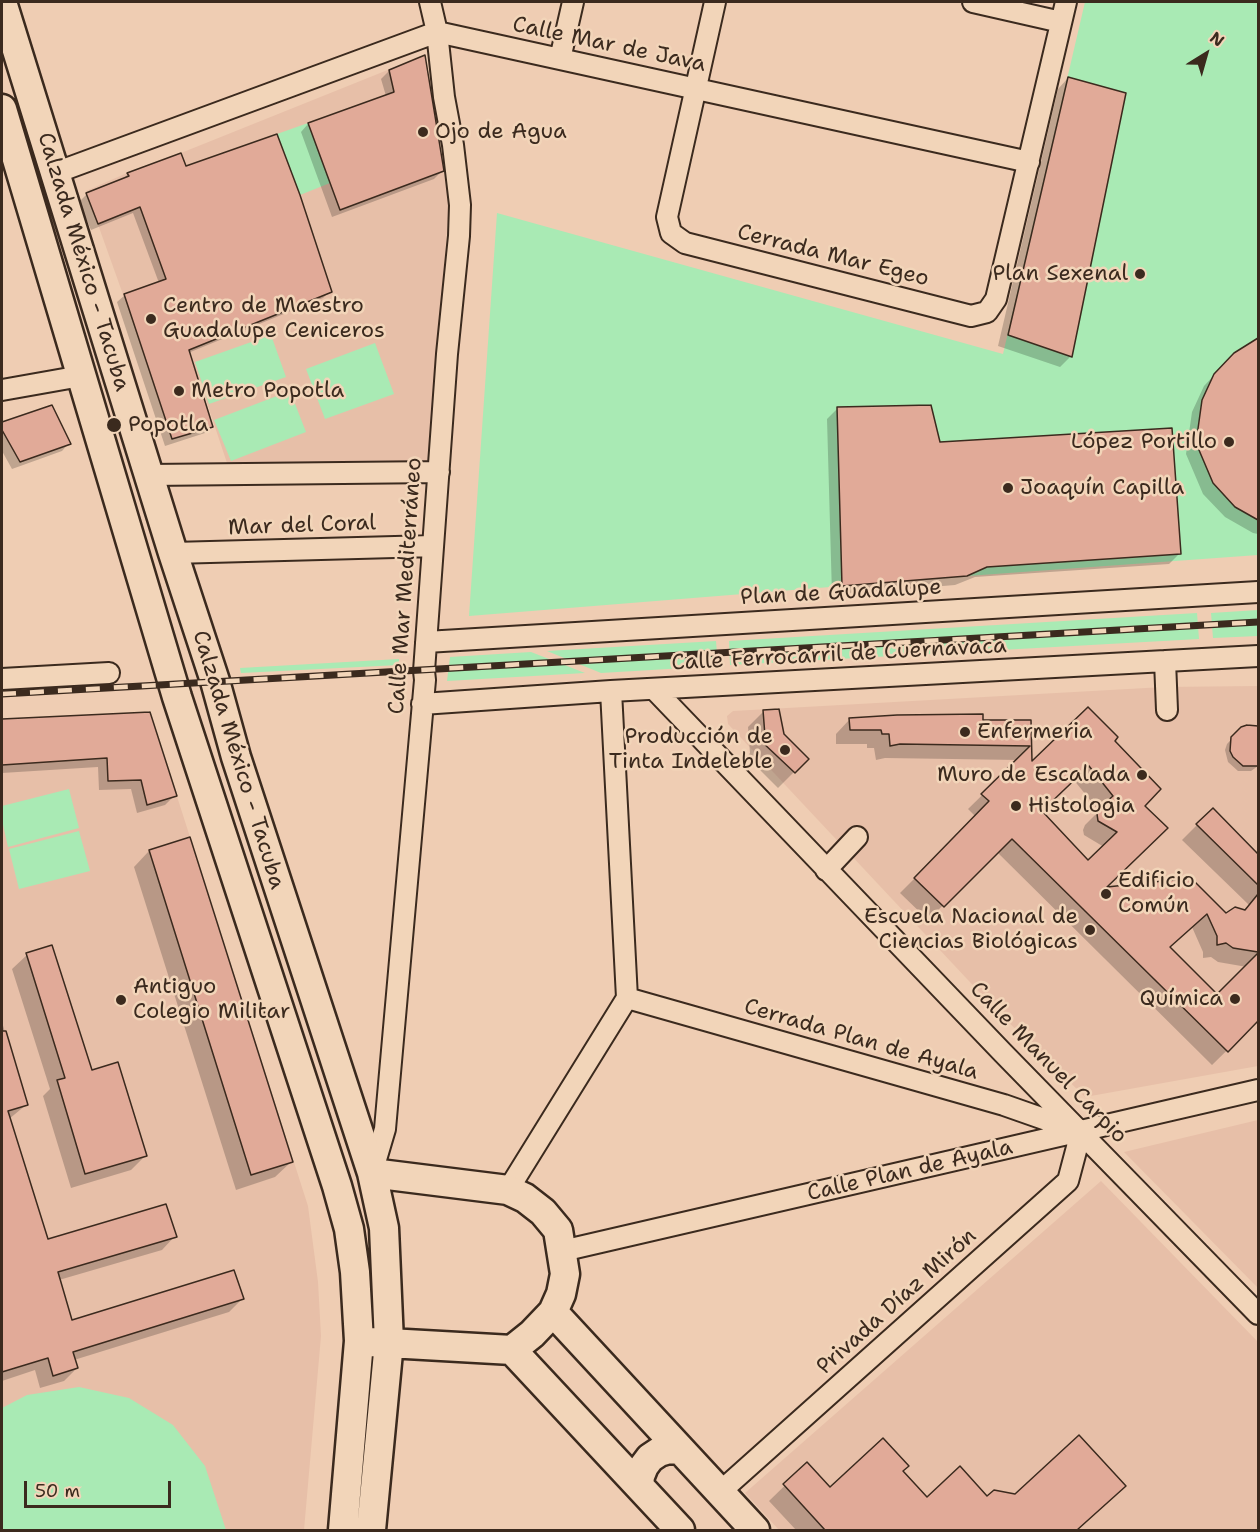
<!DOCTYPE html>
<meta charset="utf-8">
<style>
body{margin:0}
#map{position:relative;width:1260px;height:1532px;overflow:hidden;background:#efcdb3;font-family:"Shantell Sans",sans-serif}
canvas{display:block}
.frame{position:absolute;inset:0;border:3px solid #3b2a1e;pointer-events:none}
.north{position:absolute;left:1176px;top:24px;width:60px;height:60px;-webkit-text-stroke:4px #f2d5b9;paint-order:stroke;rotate:37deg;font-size:16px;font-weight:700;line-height:24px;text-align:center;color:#3b2a1e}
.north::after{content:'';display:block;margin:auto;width:21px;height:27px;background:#3b2a1e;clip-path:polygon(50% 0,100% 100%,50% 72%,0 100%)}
.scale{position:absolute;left:24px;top:1481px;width:147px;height:27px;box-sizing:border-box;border:3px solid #3b2a1e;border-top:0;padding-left:8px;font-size:18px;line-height:21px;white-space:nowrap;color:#3b2a1e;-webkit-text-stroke:4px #f2d5b9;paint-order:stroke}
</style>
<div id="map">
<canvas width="1260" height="1532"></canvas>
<div class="frame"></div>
<div class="north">N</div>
<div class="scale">50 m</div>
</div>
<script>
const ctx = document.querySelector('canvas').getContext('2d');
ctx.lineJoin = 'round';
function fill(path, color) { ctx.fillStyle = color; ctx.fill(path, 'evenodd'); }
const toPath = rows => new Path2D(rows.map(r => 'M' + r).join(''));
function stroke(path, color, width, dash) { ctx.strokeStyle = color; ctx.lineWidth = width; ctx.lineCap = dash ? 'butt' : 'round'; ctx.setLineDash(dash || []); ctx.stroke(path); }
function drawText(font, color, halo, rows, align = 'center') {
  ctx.font = font + ' "Shantell Sans",sans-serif'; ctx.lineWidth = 5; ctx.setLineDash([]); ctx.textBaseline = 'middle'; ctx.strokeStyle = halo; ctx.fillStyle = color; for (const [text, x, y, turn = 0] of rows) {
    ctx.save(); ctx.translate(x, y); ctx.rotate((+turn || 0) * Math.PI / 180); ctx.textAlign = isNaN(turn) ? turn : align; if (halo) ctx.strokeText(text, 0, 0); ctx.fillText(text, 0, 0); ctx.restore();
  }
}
const built = toPath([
 [425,55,449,206,427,469,229,469,187,343,145,356,86,191,127,173,181,153],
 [1258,686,1258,1066,1085,1097,998,1012,728,724,727,716,733,711,1164,687],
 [150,712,308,1206,318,1282,321,1336,304,1530,2,1530,2,719],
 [1258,1120,1258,1288,1124,1152],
 [1101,1181,1258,1342,1258,1530,779,1530,745,1493]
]);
const green = toPath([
 [1085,2,1258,2,1258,555,967,576,469,616,497,213,1003,354],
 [308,123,330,183,300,195,277,134],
 [271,335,286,377,209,404,195,362],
 [375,343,394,394,325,419,306,369],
 [290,391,306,432,231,461,214,420],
 [1258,610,1258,636,1213,638,1211,613],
 [1197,613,1199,639,730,665,729,641],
 [716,641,718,666,601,673,547,651],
 [531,652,585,673,447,681,450,657],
 [399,659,399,665,241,673,240,668],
 [69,789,79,828,8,847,2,820,2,806],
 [79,831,90,871,19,889,9,849],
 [79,1387,129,1398,173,1425,205,1466,226,1530,2,1530,2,1408,27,1395]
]);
const shadow = toPath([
 [389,71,442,171,434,179,332,217,301,132,308,124,386,96,381,79],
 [1068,78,1071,356,1060,367,998,346,1058,89],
 [185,168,330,291,323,298,188,353,212,426,205,433,165,446,117,302,125,295,159,283,133,213,91,230,79,202,86,195,121,181,128,174],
 [1258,339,1258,534,1253,533,1225,517,1203,494,1186,454,1192,412,1204,386,1234,354],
 [51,407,69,443,62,451,12,469,2,451,2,423],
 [837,409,939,444,1179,554,1169,564,975,577,955,585,832,595,827,419],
 [764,711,783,735,807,759,778,788,747,757,750,753,748,727],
 [149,713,175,795,165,805,137,813,131,789,99,790,98,767,2,773,2,721],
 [850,719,1030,722,1030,764,1113,740,1143,806,1103,889,1226,915,1243,911,1249,905,1182,840,1212,810,1258,856,1258,1022,1258,1020,1212,1065,997,852,928,920,900,893,976,817,968,809,1018,760,885,758,876,760,874,748,867,748,867,744,836,744,836,734],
 [1073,779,1099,811,1085,825,1083,830,1084,835,1104,847,1088,862,1040,811],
 [1192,927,1203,952,1203,958,1211,957,1218,962,1247,967,1217,996,1168,948],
 [1254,727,1258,730,1258,766,1251,771,1238,771,1228,762,1225,750,1227,744,1241,729],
 [189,839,291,1162,275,1177,236,1190,134,867,149,851],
 [27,955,91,1072,145,1156,131,1170,71,1188,43,1096,50,1089,12,969],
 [2,1022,26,1105,9,1119,47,1241,175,1236,162,1250,59,1280,71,1322,242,1299,229,1312,74,1360,77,1368,64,1381,40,1388,35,1370,2,1381],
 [807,1464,830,1489,901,1471,926,1499,987,1498,1015,1495,1109,1501,1076,1530,796,1530,769,1501]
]);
const building = toPath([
 [425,55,444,171,340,210,308,123,394,92,389,70,425,55],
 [1068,77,1126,93,1072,357,1008,335,1068,77],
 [277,134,300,195,332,292,189,350,213,427,172,439,124,294,166,279,140,207,98,224,86,193,129,176,127,173,181,153,186,166,277,134],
 [1258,338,1258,520,1235,507,1213,483,1196,443,1202,400,1214,374,1234,353,1258,338],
 [52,405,71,444,20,462,2,430,2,422,52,405],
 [931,405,940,442,1172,428,1181,554,987,567,967,576,842,586,837,407,931,405],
 [1088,707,1118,737,1115,741,1161,789,1145,806,1168,828,1107,887,1191,878,1226,913,1235,907,1245,910,1258,894,1258,952,1233,948,1226,943,1217,945,1217,936,1207,914,1170,947,1217,994,1258,953,1258,1021,1228,1052,1012,839,944,907,914,878,989,801,981,794,1030,746,900,744,890,746,889,734,882,734,881,730,850,730,849,718,897,715,983,714,983,720,1031,720,1032,761,1088,707],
 [1089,766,1113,796,1099,808,1097,814,1098,821,1117,832,1088,860,1042,811,1089,766],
 [779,709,784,734,809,759,795,773,761,741,765,736,763,710,779,709],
 [150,712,177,796,147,805,141,780,108,781,107,758,2,765,2,719,150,712],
 [1247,725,1258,726,1258,766,1243,766,1233,757,1230,751,1231,737,1241,727,1247,725],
 [1213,808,1258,854,1258,885,1196,824,1213,808],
 [190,837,293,1162,251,1175,149,850,190,837],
 [52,945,92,1070,118,1062,147,1156,85,1174,57,1080,65,1078,26,953,52,945],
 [2,1031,6,1031,28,1105,8,1111,48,1239,166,1204,177,1237,58,1272,72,1320,234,1270,244,1299,73,1352,78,1368,53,1376,48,1358,2,1372,2,1031],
 [1079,1435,1126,1486,1077,1530,825,1530,783,1484,807,1462,830,1487,883,1438,909,1466,903,1471,927,1497,960,1466,987,1496,994,1490,1015,1494,1079,1435]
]);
const street = toPath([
 [715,2,667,217,671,233,685,243,971,316,987,312,996,299,1066,2],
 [973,2,1061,22],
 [560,59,573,2],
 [55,173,437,32,1029,162],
 [2,390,81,376],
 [149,475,439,472],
 [173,553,432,546],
 [426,642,1258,592],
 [1165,661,1167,710],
 [2,679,109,673],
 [654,689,1003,1053,1258,1314],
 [422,704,611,691,1258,656],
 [826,870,857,837],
 [627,998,1004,1105,1081,1132,1068,1181,720,1492],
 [372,1173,385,1129,425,680,424,671,447,354,459,236,460,205,453,145,444,97,437,32,430,2],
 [508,1190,627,998,611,691],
 [562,1251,1258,1090]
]);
const secondary = toPath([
 [2,2,173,553,215,681,236,757,372,1173,384,1228,389,1342,371,1530],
 [2,109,177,697,337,1186,349,1229,355,1272,359,1341,343,1530],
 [553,1312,755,1530],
 [371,1342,512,1350,532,1334,553,1312,561,1294,565,1274,558,1230,543,1212,525,1198,508,1190,372,1173],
 [512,1350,680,1530],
 [639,1486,640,1476,644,1466,650,1458,659,1452,669,1449,680,1450]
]);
const rail = toPath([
 [2,694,1258,622]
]);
const markers = [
 [423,132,6,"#3b2a1e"],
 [1140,274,6,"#3b2a1e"],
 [151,319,6,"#3b2a1e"],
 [179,391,6,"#3b2a1e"],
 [114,425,8,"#3b2a1e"],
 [1229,442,6,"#3b2a1e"],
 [1008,488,6,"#3b2a1e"],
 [965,732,6,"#3b2a1e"],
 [785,750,6,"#3b2a1e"],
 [1142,775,6,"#3b2a1e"],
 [1016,806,6,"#3b2a1e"],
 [1106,894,6,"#3b2a1e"],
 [1090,930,6,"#3b2a1e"],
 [1235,999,6,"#3b2a1e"],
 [121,1000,6,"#3b2a1e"]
];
const streetNames = [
 ["Calle Mar de Java",609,45,12],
 ["Cerrada Mar Egeo",833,256,14],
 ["Calzada México - Tacuba",83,262,73],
 ["Mar del Coral",302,526,-2],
 ["Calle Mar Mediterráneo",406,586,-86],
 ["Plan de Guadalupe",841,593,-3],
 ["Calle Ferrocarril de Cuernavaca",839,655,-3],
 ["Calzada México - Tacuba",238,760,73],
 ["Cerrada Plan de Ayala",861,1040,16],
 ["Calle Manuel Carpio",1048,1063,46],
 ["Calle Plan de Ayala",910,1171,-13],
 ["Privada Díaz Mirón",897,1302,-42]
];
const poiNames = [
 ["Ojo de Agua",435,132],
 ["Plan Sexenal",1128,274,"right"],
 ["Centro de Maestro",163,306],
 ["Guadalupe Ceniceros",163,331],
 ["Metro Popotla",191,391],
 ["Popotla",128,425],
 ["López Portillo",1217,442,"right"],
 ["Joaquín Capilla",1020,488],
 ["Enfermeria",977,732],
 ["Producción de",773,737,"right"],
 ["Tinta Indeleble",773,762,"right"],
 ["Muro de Escalada",1130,775,"right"],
 ["Histologia",1028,806],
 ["Edificio",1118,881],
 ["Común",1118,906],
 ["Escuela Nacional de",1078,917,"right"],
 ["Ciencias Biológicas",1078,942,"right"],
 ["Antiguo",133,987],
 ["Colegio Militar",133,1012],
 ["Química",1223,999,"right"]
];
fill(built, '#e7bfa8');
fill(green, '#a9eab4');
fill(shadow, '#0003');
fill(building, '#e1aa98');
stroke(building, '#3b2a1e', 1.5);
stroke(street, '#3b2a1e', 24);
stroke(secondary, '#3b2a1e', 33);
stroke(street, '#f2d5b9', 20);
stroke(secondary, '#f2d5b9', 28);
stroke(rail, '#3b2a1e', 7);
stroke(rail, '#f2d5b9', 4.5, [14]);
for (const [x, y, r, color] of markers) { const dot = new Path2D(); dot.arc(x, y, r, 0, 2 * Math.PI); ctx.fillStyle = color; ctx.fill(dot); stroke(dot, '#f2d5b9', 2); }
drawText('22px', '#3b2a1e', '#f2d5b9', streetNames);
drawText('22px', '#3b2a1e', '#f2d5b9', poiNames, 'left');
</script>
